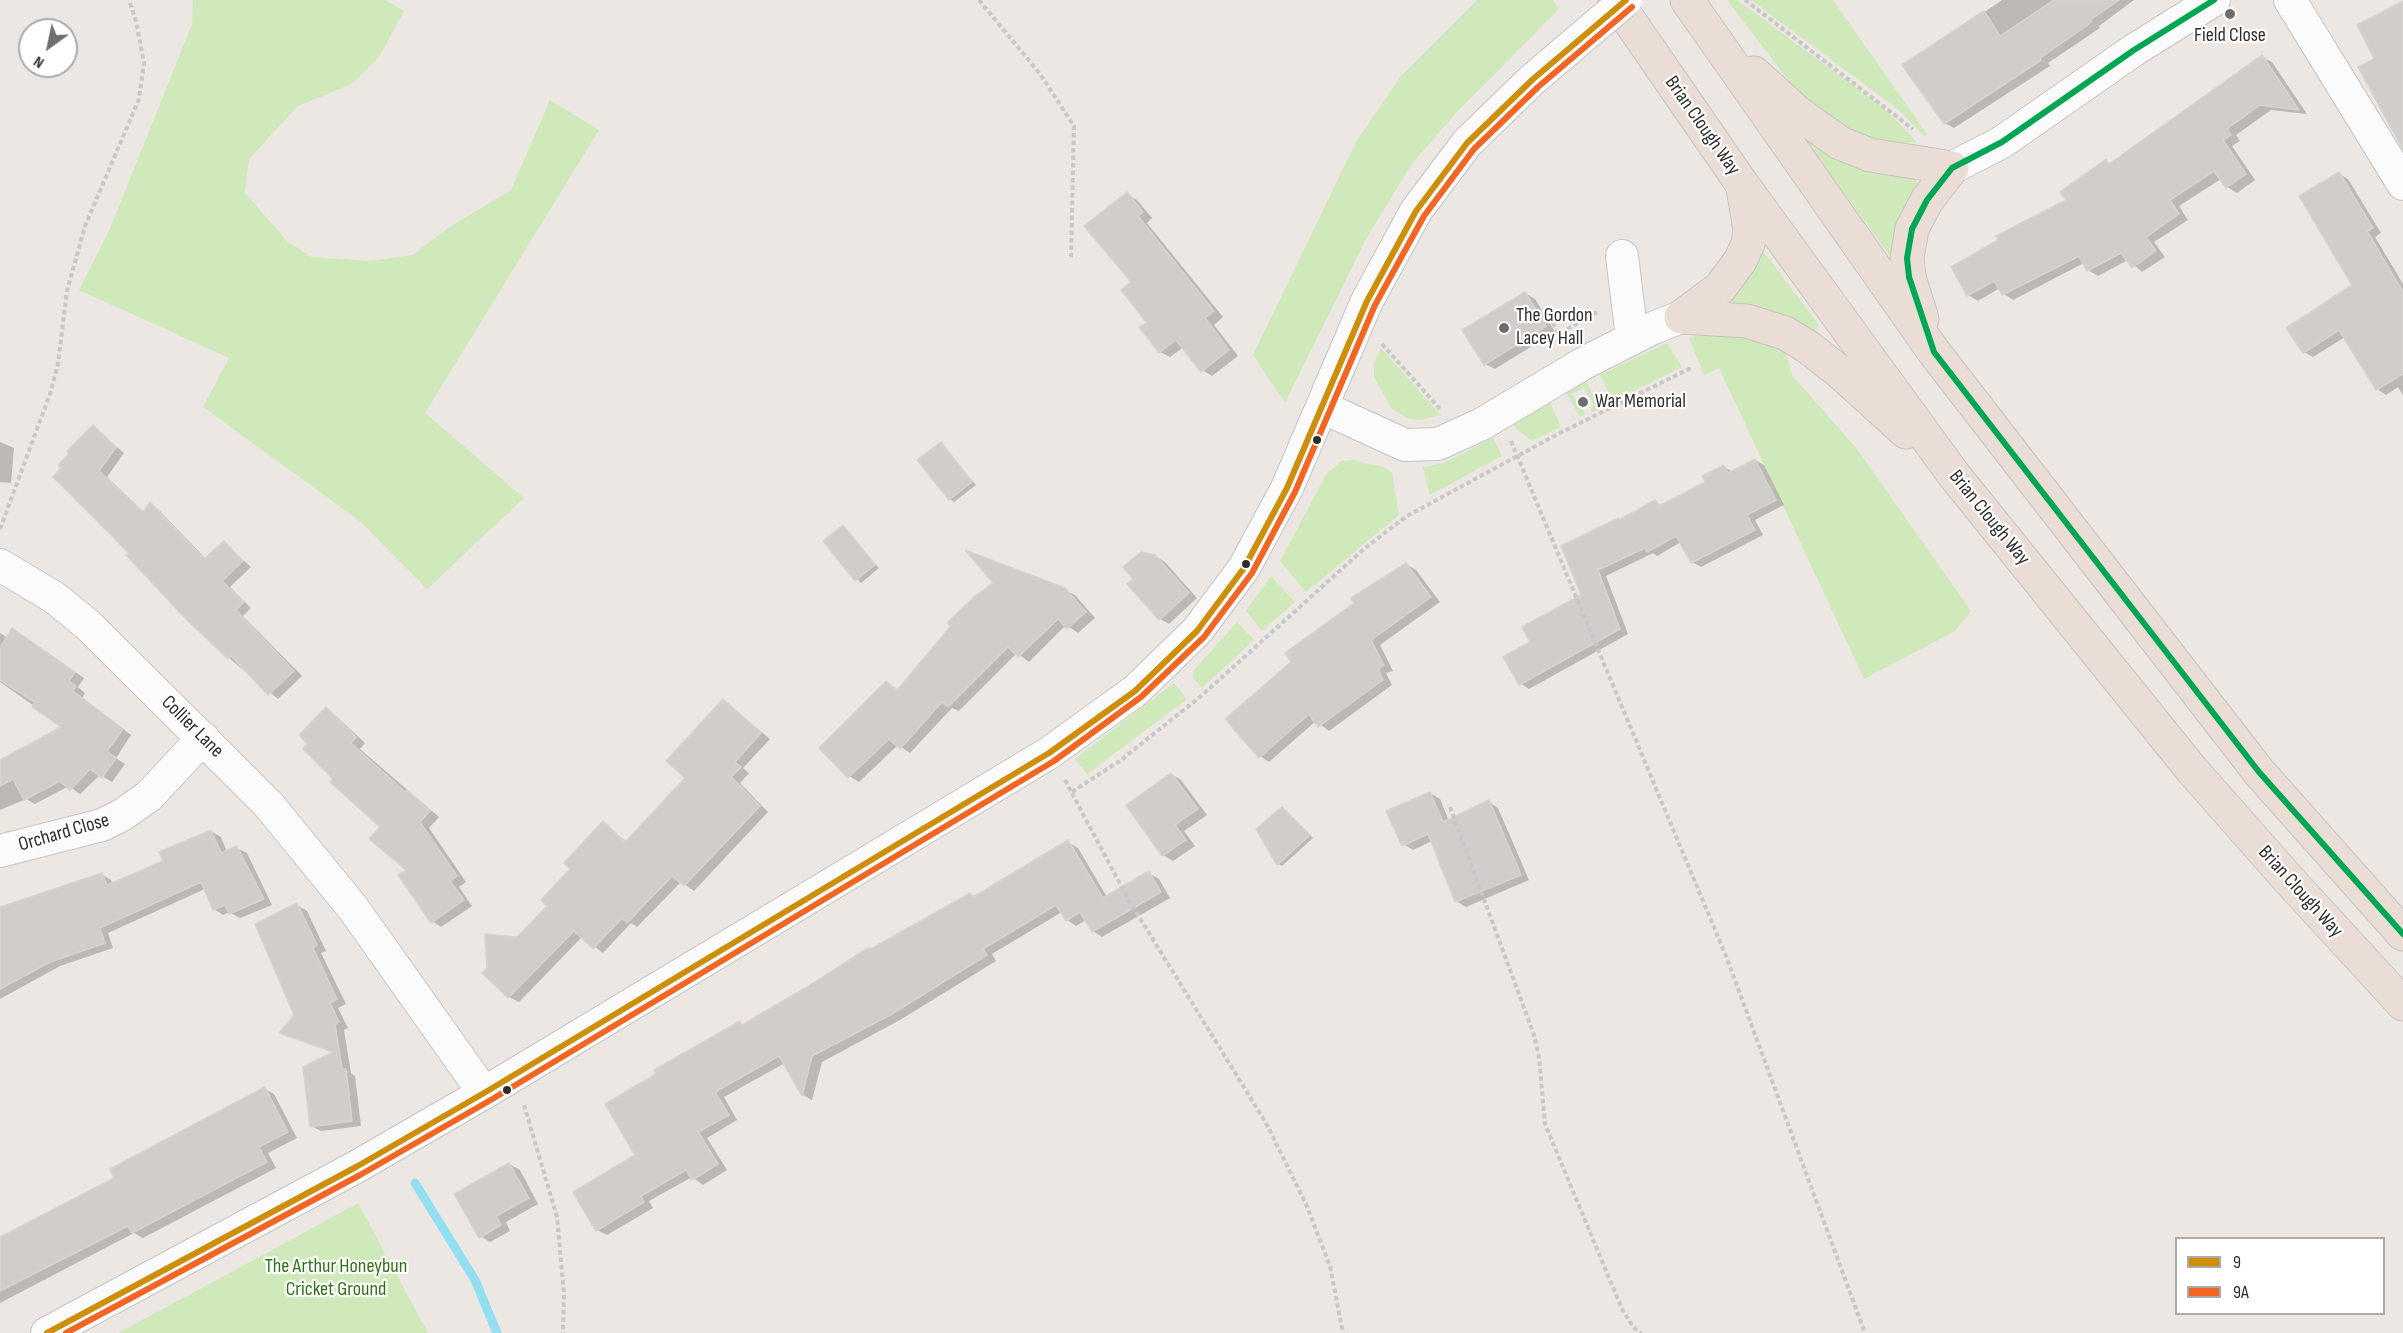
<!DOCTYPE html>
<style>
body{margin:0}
#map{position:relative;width:2403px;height:1333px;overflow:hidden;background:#ece7e3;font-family:"Sofia Sans Condensed",sans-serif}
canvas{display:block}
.legend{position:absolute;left:2175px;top:1237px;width:210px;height:78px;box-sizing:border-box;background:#fff;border:2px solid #ababab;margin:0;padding:8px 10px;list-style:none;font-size:18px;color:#2d2d2d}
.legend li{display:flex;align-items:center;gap:12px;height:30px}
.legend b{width:30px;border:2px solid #ababab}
.north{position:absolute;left:18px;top:18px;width:60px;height:60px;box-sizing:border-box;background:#fff;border:2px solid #ababab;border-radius:50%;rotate:213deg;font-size:16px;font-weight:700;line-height:24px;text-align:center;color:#2d2d2d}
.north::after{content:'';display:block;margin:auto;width:21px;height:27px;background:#706e6d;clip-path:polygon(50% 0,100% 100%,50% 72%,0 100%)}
</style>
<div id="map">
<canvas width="2403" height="1333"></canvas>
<ul class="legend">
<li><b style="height:8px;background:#cf8e09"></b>9</li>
<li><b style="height:8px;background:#f26522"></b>9A</li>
</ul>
<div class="north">N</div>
</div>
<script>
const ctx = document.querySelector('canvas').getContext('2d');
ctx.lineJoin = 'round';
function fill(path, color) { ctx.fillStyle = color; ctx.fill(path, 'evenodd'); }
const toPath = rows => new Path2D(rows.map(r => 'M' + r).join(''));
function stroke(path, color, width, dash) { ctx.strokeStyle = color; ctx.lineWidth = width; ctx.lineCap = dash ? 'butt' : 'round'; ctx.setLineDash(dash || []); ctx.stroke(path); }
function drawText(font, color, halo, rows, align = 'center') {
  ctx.font = font + ' "Sofia Sans Condensed",sans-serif'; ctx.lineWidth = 4.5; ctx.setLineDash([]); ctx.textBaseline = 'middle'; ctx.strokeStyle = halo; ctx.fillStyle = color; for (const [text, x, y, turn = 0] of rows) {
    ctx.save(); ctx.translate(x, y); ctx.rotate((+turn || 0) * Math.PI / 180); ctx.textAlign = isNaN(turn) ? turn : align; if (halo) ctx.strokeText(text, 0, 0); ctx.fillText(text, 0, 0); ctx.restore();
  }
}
const green = toPath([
 [193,0,385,0,404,11,379,57,352,84,298,106,249,159,245,193,288,242,312,257,371,261,413,255,448,228,511,190,550,100,599,130,425,413,524,498,427,589,361,522,203,407,229,358,79,290,109,231,192,24],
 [1477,0,1553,0,1559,9,1456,113,1411,165,1366,239,1285,403,1253,355,1356,142,1401,76],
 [1727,0,1737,0,1885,109,1917,142,1877,144,1825,118,1792,85],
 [1751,0,1833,0,1927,134,1924,136,1900,111],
 [1802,135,1909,173,1920,185,1895,263],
 [1758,250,1767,256,1819,325,1812,334,1735,308,1730,299,1742,288,1754,265],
 [1717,331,1783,345,1792,375,1857,449,1971,611,1955,631,1864,679,1719,368,1704,375,1689,338],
 [1667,343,1682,367,1613,401,1600,375],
 [1381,348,1441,415,1421,420,1409,419,1392,409,1374,377,1374,363],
 [1586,381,1600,408,1592,412,1590,408,1594,405,1584,388,1572,394,1586,414,1580,417,1566,392],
 [1550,402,1561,427,1531,441,1513,425],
 [1493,438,1502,456,1430,495,1423,467,1444,463],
 [1352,460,1384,467,1392,473,1399,515,1306,592,1280,561,1326,475,1341,461],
 [1271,576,1295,602,1262,631,1246,611],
 [1237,622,1254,640,1202,688,1193,678,1194,670],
 [1174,683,1187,699,1087,774,1075,759],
 [358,1203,428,1333,118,1333,276,1248]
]);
const shadow = toPath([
 [2002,0,2134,0,2099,26,2100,28,2048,63,2050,66,1954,128,1945,123,1905,66],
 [2262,57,2272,62,2307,114,2271,110,2236,135,2240,141,2232,146,2255,180,2237,193,2227,187,2221,179,2179,206,2188,220,2154,242,2165,257,2142,272,2128,260,2098,276,2088,270,2084,263,2013,300,2004,294,2000,288,1978,301,1968,295,2106,161,2112,164],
 [2339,174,2348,179,2381,233,2375,237,2403,284,2403,395,2398,387,2386,395,2377,389,2345,337,2313,357,2304,352,2354,285],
 [1127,194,1137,200,1152,218,1147,223,1223,317,1214,325,1238,356,1212,376,1202,370,1184,347,1170,357,1160,352,1133,282],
 [1525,293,1535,299,1555,332,1495,369,1485,364],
 [93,427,124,453,107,477,145,513,150,504,158,509,206,559,224,543,251,567,230,587,251,608,243,616,302,676,278,699,229,658,55,477],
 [0,442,14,448,11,483,0,482],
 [941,444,976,485,954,502,950,499],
 [1755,460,1764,465,1784,505,1755,520,1763,535,1701,567,1692,562,1681,542,1657,556,1653,553,1606,576,1628,634,1529,689,1520,683,1532,642,1582,596,1620,521,1655,501,1662,506,1707,482,1724,467,1733,472],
 [843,526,879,568,861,583,825,541],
 [1155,556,1165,562,1197,598,1169,624,1160,619],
 [1406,564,1416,570,1440,602,1380,645,1393,671,1386,673,1392,685,1329,731,1316,721,1269,762,1260,756],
 [1064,589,1075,595,1095,618,1078,633,1066,625,1029,662,1017,653,959,711,952,708,910,753,898,745,859,782,849,776,887,683,899,690],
 [0,633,8,638,22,636,84,678,78,687,85,693,82,698,131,735,116,758,125,764,112,782,100,775,80,794,69,786,35,804,26,799,0,810,0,761,64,727,0,682],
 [724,701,770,739,743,768,749,773,740,783,768,812,694,891,681,882,637,927,631,923,603,953,582,937,519,1002,509,997,484,973,549,906,603,823,627,842,687,777],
 [326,709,335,715,365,743,360,749,439,817,429,828,466,882,459,887,472,906,441,927,432,921,408,870,382,827,335,779],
 [1171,774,1181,780,1207,815,1184,831,1195,846,1173,861,1163,855,1128,806],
 [1430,793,1440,799,1449,821,1489,802,1498,808,1529,880,1466,907,1456,901,1432,841,1413,850,1403,844],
 [1282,808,1313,838,1282,866,1278,864],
 [211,831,221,837,227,852,237,848,247,853,272,905,240,918,229,912,223,915,214,909,205,889,108,933,113,948,60,966,0,999,0,909,101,874,111,880,113,884,165,862],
 [1068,842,1078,848,1107,897,1149,873,1159,879,1170,898,1102,937,1093,931,1086,920,1076,926,1067,920,1062,912,992,954,996,961,900,1020,822,1062,812,1100,803,1095,785,1063,724,1097,737,1120,707,1138,727,1170,703,1185,692,1177,649,1201,653,1208,607,1235,597,1230,637,1156,740,1023,744,1025,837,971,836,968,970,894,975,897],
 [297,905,307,911,326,951,321,953,346,1004,338,1008,348,1028,344,1030,351,1073,355,1076,361,1126,321,1131,311,1126,334,1053,281,1033,296,1015],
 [265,1089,274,1094,297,1138,268,1153,276,1168,143,1238,134,1233,0,1303,0,1239,117,1178],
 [509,1164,520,1170,538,1204,506,1222,510,1231,490,1242,480,1236]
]);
const stream = toPath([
 [415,1183,475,1280,497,1333]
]);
const building = toPath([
 [2054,0,2119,0,2090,20,2092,22,2040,58,2041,60,1944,124,1902,65,1984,11,2000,36,2054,0],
 [2403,1,2403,150,2358,67,2374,59,2357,25,2403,1],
 [2262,55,2299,110,2260,105,2227,129,2231,135,2223,140,2246,174,2226,188,2214,171,2170,200,2179,214,2146,237,2156,251,2132,268,2121,253,2087,271,2079,256,2002,295,1994,281,1967,296,1951,267,1998,240,1996,236,2066,200,2060,192,2106,159,2109,164,2262,55],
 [2339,172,2373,228,2367,231,2403,292,2403,374,2376,390,2339,330,2303,353,2286,328,2352,285,2299,196,2339,172],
 [1127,192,1143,212,1138,216,1214,311,1205,318,1229,350,1201,372,1176,340,1159,353,1139,327,1147,323,1121,290,1131,282,1084,226,1127,192],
 [1525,292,1546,326,1484,365,1462,330,1525,292],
 [93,425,116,447,99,471,143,512,150,502,204,559,224,541,243,561,222,581,244,602,236,610,294,671,268,695,231,656,228,659,187,620,126,555,129,553,53,477,61,468,58,465,69,454,67,451,93,425],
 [941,442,972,482,949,500,917,460,941,442],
 [1755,459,1776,500,1747,515,1755,530,1691,563,1676,536,1647,552,1645,548,1598,570,1620,629,1519,685,1503,657,1530,642,1522,627,1581,595,1561,546,1618,518,1619,520,1655,500,1659,506,1705,482,1702,476,1724,465,1728,473,1755,459],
 [843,525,875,565,855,581,823,541,843,525],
 [965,550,1065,588,1086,612,1067,629,1058,619,1018,657,1008,647,948,707,942,702,900,749,889,739,848,778,819,748,886,681,897,690,951,626,947,623,974,597,993,583,965,550],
 [1141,552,1155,555,1189,593,1159,620,1127,584,1133,579,1123,567,1141,552],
 [1406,563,1431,597,1371,640,1384,665,1378,668,1383,680,1318,727,1309,714,1259,758,1225,719,1291,662,1285,653,1354,603,1351,598,1406,563],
 [12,628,75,672,69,681,76,686,73,691,123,729,107,751,116,758,102,778,90,769,70,790,60,781,24,800,13,779,0,786,0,760,61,727,32,707,35,702,0,680,0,648,12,628],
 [723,699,761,733,735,762,741,767,731,777,760,806,684,886,672,876,627,923,622,918,593,949,574,931,508,998,482,973,487,968,485,934,517,937,547,906,541,900,570,869,564,863,603,821,625,842,685,778,666,761,723,699],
 [326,707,356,737,351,743,405,792,407,790,430,811,420,822,457,876,450,881,464,900,431,923,398,875,406,870,369,839,380,827,330,782,333,779,303,749,307,744,299,735,326,707],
 [1171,773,1198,809,1175,825,1186,840,1162,856,1126,805,1171,773],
 [1430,792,1443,822,1489,800,1521,875,1455,902,1428,834,1402,846,1386,811,1430,792],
 [1282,807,1310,835,1277,865,1256,829,1282,807],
 [211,830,221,853,237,846,264,899,229,914,225,905,213,910,201,882,100,928,105,943,50,962,0,989,0,907,102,873,107,885,163,861,159,852,211,830],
 [1068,840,1103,898,1149,871,1161,892,1092,932,1080,912,1066,921,1056,905,983,949,987,955,890,1015,812,1056,802,1096,779,1056,715,1092,729,1115,698,1132,718,1164,692,1180,686,1170,641,1196,644,1202,596,1231,573,1192,635,1155,605,1104,656,1074,654,1070,740,1021,742,1025,812,984,868,948,869,950,970,893,973,897,1068,840],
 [297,903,317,945,313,948,337,999,330,1003,339,1022,335,1025,342,1069,346,1069,352,1121,310,1127,303,1067,333,1052,279,1033,294,1015,255,924,297,903],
 [265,1087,288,1132,259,1147,267,1162,132,1233,128,1226,0,1291,0,1237,114,1178,110,1169,265,1087],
 [509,1163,529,1198,496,1216,501,1225,479,1238,454,1194,509,1163]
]);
const path = toPath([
 [979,0,1040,74,1074,126,1071,257],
 [1745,0,1913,129],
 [1545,310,1559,334,1597,312],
 [1382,344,1441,410],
 [1511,441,1726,956,1865,1333],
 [0,529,50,394,58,364,67,291,85,226,139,99,144,63,136,21,129,0],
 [1065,780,1128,899,1266,1123,1306,1204,1330,1266,1343,1333],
 [1072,792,1121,760,1200,697,1365,548,1407,516,1558,434,1693,367],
 [1450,807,1534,1035,1539,1057,1545,1124,1622,1309,1633,1327,1641,1333],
 [524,1105,557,1217,564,1294,563,1333]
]);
const minor = toPath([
 [2290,0,2403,184],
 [1952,168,2002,142,2134,50,2214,0],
 [1622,256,1632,338],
 [1322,407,1405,445,1438,444,1482,424,1584,363,1653,328,1681,317],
 [0,565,55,598,88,625,268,804,353,908,484,1093],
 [0,851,102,825,122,815,149,796,203,738],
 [47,1333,356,1167,484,1093,1049,753,1135,691,1197,631,1244,568,1287,488,1367,301,1416,211,1467,143,1532,80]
]);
const highway = toPath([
 [1615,0,1742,184,1954,475,2192,770,2290,881,2403,1004],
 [1687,0,1934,352,2259,772,2403,934],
 [1754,73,1798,113,1840,143,1870,155,1952,168,1927,200,1912,229,1907,258,1909,277,1922,319],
 [1681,317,1747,321,1785,333,1808,347,1841,373,1906,432],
 [1681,317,1720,288,1740,261,1748,244,1750,229,1743,188]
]);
const minorBridge = toPath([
 [1532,80,1626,0]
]);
const bus1 = toPath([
 [47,1333,356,1167,484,1093,1049,753,1135,691,1197,631,1244,568,1287,488,1367,301,1416,211,1467,143,1532,80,1626,0]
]);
const bus2 = toPath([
 [66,1333,360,1175,489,1101,1054,761,1141,697,1204,637,1252,573,1295,492,1375,305,1424,216,1474,149,1538,87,1632,7]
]);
const bus3 = toPath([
 [2214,0,2134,50,2002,142,1952,168,1927,200,1912,229,1907,258,1909,277,1934,352,2259,772,2403,934]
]);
const markers = [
 [2230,14,6,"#706e6d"],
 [1504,328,6,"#706e6d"],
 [1583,402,6,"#706e6d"],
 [1317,440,5,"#2d2d2d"],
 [1246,564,5,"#2d2d2d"],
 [507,1090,5,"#2d2d2d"]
];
const poiNames = [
 ["Field Close",2230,36,"center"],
 ["The Gordon",1516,316],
 ["Lacey Hall",1516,339],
 ["War Memorial",1595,402]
];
const streetNames = [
 ["Brian Clough Way",1702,126,55],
 ["Brian Clough Way",1989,518,51],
 ["Collier Lane",192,727,45],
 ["Orchard Close",64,833,-16],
 ["Brian Clough Way",2300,892,48]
];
const parkNames = [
 ["The Arthur Honeybun",336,1267],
 ["Cricket Ground",336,1290]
];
fill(green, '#d0e9ba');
fill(shadow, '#0003');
stroke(stream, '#92dff2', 9);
fill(building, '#d0cdca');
stroke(building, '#d7d3cf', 1.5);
stroke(minor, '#c5c4c4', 34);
stroke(highway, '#c6c4c3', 35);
stroke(path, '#c8c8c8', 4, [4.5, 3]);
stroke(minor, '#fcfbfb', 32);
stroke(highway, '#eaddd5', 33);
stroke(minorBridge, '#c5c4c4', 34, []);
stroke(minorBridge, '#fcfbfb', 32);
stroke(bus1, '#cf8e09', 6);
stroke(bus2, '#f26522', 6);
stroke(bus3, '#00a651', 6);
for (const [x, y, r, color] of markers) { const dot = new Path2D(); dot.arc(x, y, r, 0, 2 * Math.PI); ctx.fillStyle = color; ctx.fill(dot); stroke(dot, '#fff', 2); }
drawText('20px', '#2d2d2d', '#fff', poiNames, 'left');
drawText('20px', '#2d2d2d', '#fff', streetNames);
drawText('20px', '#2e7315', '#fff', parkNames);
</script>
